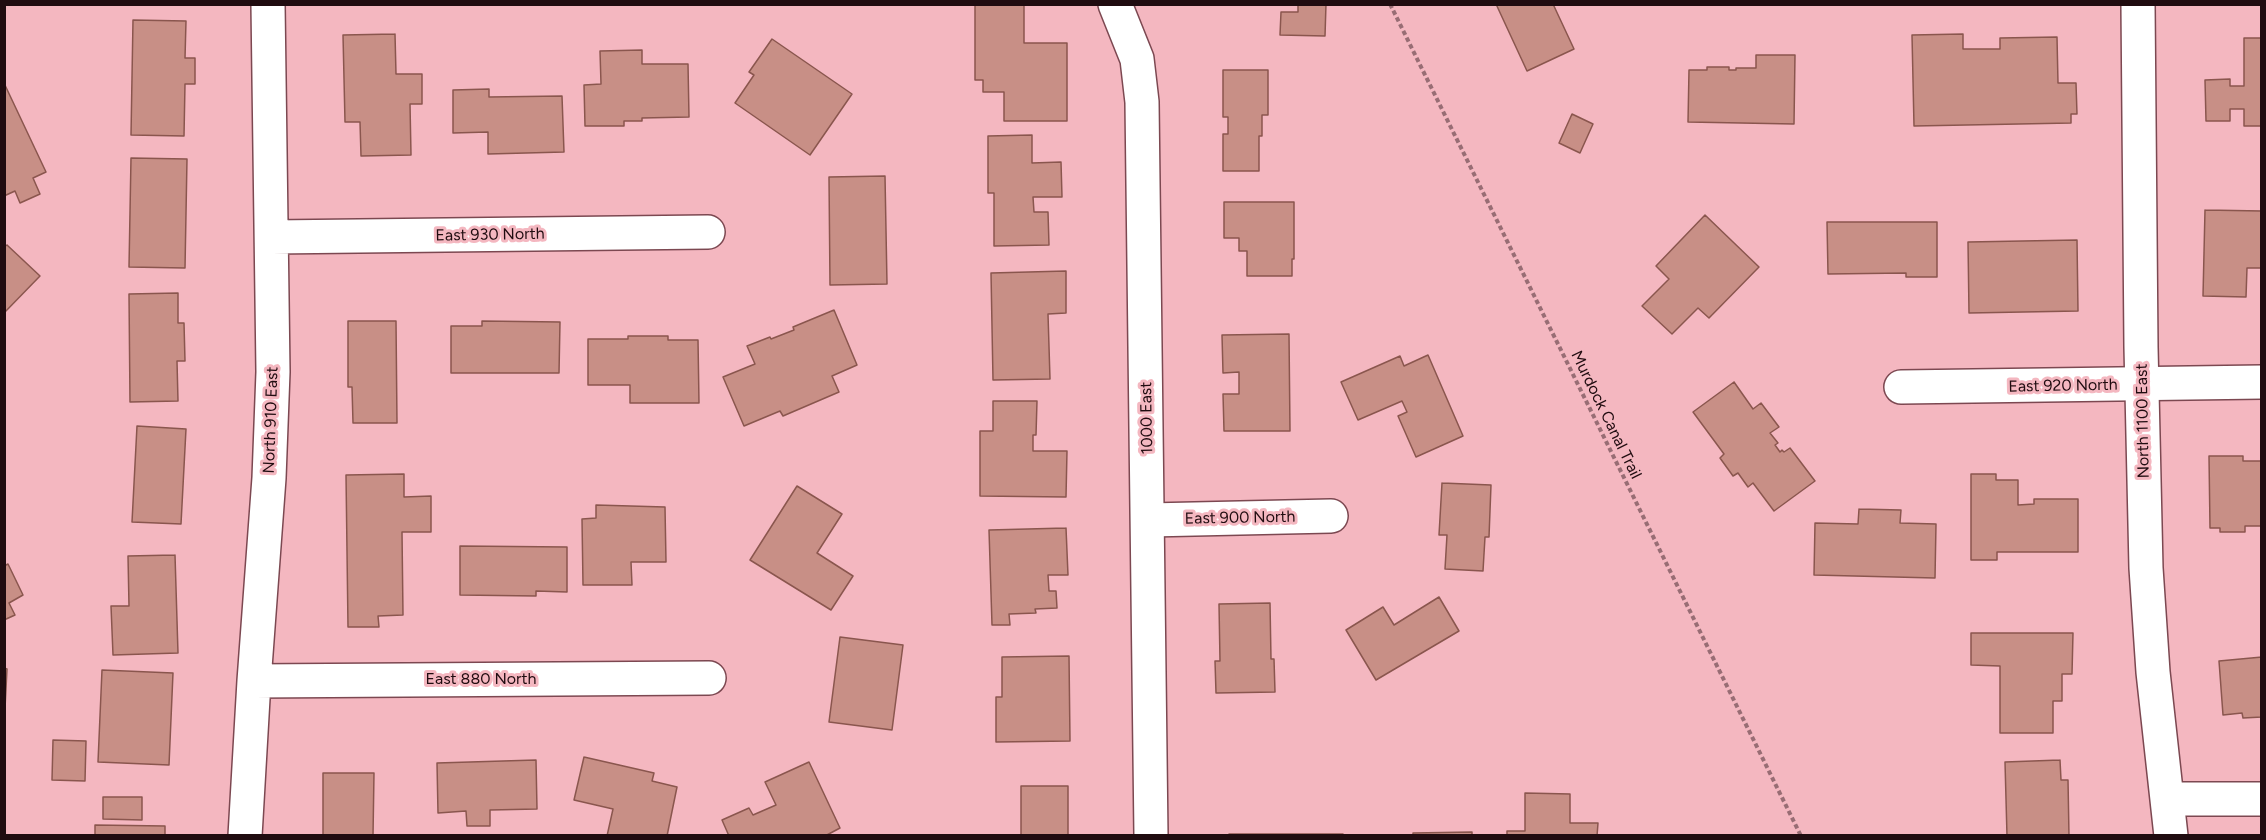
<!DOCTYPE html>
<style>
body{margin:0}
#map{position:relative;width:2266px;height:840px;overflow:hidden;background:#f4b7c0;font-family:Figtree,sans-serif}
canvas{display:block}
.frame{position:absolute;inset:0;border:6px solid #200c10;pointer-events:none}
</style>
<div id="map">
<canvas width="2266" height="840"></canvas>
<div class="frame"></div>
</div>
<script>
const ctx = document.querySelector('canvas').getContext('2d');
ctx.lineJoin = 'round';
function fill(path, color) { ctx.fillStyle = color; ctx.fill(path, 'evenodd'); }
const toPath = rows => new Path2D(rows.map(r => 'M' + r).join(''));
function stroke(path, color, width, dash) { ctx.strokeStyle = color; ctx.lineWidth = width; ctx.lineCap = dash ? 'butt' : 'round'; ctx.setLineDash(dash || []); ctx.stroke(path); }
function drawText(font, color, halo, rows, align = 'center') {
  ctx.font = font + ' Figtree,sans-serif'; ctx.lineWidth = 6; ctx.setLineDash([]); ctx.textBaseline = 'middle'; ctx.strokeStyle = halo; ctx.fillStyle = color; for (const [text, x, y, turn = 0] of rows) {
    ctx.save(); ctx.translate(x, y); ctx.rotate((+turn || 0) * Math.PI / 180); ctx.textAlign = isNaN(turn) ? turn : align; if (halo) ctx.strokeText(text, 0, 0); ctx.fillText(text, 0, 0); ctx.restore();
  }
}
const building = toPath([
 [975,4,1024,4,1024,43,1067,43,1067,121,1004,121,1004,92,983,92,983,80,975,80,975,4],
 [1298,4,1326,4,1325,36,1280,35,1281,12,1298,12,1298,4],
 [1496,4,1553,4,1574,49,1527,71,1496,4],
 [133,20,186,21,185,58,195,58,195,84,185,84,184,136,131,135,133,20],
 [395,34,396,74,422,74,422,104,410,104,411,155,361,156,360,122,345,122,343,35,395,34],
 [1963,34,1963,49,2000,49,2000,38,2057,37,2058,83,2076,83,2077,114,2071,114,2071,123,1914,126,1912,35,1963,34],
 [2244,38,2262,38,2262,126,2244,126,2244,109,2230,109,2230,121,2206,121,2205,80,2230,79,2230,86,2244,86,2244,38],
 [772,39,852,94,810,155,735,103,754,75,749,72,772,39],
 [642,50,642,64,688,64,689,117,642,118,642,121,624,121,624,126,585,126,584,85,601,84,600,51,642,50],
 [1756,55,1795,55,1794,124,1688,122,1689,70,1707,70,1707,67,1729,67,1729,70,1736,70,1736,68,1756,68,1756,55],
 [1223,70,1268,70,1268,115,1262,115,1262,136,1259,136,1259,171,1223,171,1223,134,1228,134,1228,117,1223,117,1223,70],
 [4,83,46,172,33,178,40,194,20,203,15,191,4,196,4,83],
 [489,89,489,97,562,96,564,152,488,154,488,132,453,133,453,90,489,89],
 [1572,114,1593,124,1580,153,1559,143,1572,114],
 [1032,135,1032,163,1061,162,1062,197,1033,197,1034,212,1048,212,1049,245,994,246,994,193,988,193,988,136,1032,135],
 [131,158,187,159,185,268,129,267,131,158],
 [885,176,887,284,830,285,829,177,885,176],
 [1224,202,1294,202,1294,259,1292,259,1292,276,1247,276,1247,251,1239,251,1239,238,1224,238,1224,202],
 [2205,210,2262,211,2262,268,2247,268,2246,297,2203,296,2205,210],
 [1705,215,1759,267,1709,318,1698,308,1672,334,1642,306,1669,279,1656,266,1705,215],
 [1827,222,1937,222,1937,277,1906,277,1906,273,1828,274,1827,222],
 [2077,240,2078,311,1969,313,1968,242,2077,240],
 [7,245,40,276,4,313,4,247,7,245],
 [1066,271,1066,313,1048,314,1050,379,993,380,991,273,1066,271],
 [178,293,178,323,184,323,185,361,177,361,178,401,130,402,129,294,178,293],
 [834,310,857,365,832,376,839,392,783,416,780,411,744,426,723,377,755,364,747,346,770,337,771,339,794,330,793,327,834,310],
 [348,321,396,321,397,423,353,423,352,387,348,387,348,321],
 [482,321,560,322,559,373,451,373,451,326,482,326,482,321],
 [1289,334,1290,431,1224,431,1223,394,1239,394,1239,372,1223,373,1222,335,1289,334],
 [628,336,668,336,668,340,698,340,699,403,630,403,630,385,588,385,588,339,628,339,628,336],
 [1428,355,1463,436,1416,457,1398,416,1407,412,1402,401,1358,420,1341,382,1400,356,1404,366,1428,355],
 [1734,382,1753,409,1761,403,1779,427,1770,433,1778,443,1775,445,1780,452,1782,450,1784,452,1790,448,1815,481,1774,511,1753,483,1748,487,1738,473,1733,476,1720,458,1724,454,1693,412,1734,382],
 [993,401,1037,401,1036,435,1033,435,1033,451,1067,451,1066,497,980,496,980,431,993,431,993,401],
 [137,426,186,429,181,524,132,522,137,426],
 [2209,456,2243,456,2243,461,2262,461,2262,526,2245,526,2245,532,2220,532,2220,528,2210,528,2209,456],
 [404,474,404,497,431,496,431,532,402,532,403,615,378,616,379,627,348,627,346,475,404,474],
 [1971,474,1996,474,1996,480,2018,480,2018,505,2034,504,2034,499,2078,499,2078,552,1997,552,1997,560,1971,560,1971,474],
 [1442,483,1491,485,1489,537,1485,537,1483,571,1445,569,1447,535,1439,535,1442,483],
 [797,486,842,514,817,553,853,576,831,610,750,560,797,486],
 [596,505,665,507,666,562,631,562,632,585,583,585,582,519,596,518,596,505],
 [1859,509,1901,510,1900,523,1936,524,1935,578,1814,575,1815,523,1858,524,1859,509],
 [1066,528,1068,575,1048,575,1049,591,1056,591,1057,608,1035,609,1036,613,1009,614,1010,625,992,625,989,530,1066,528],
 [460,546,567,547,567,592,536,591,536,596,460,595,460,546],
 [175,555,178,653,113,655,111,606,129,606,128,556,175,555],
 [8,564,23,595,9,603,15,615,4,620,4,566,8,564],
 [1439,597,1459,631,1376,680,1346,630,1383,607,1394,625,1439,597],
 [1270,603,1271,659,1274,659,1275,692,1216,693,1215,661,1220,661,1219,604,1270,603],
 [1971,633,2073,633,2072,674,2062,674,2062,701,2053,701,2053,733,2000,733,2000,666,1971,665,1971,633],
 [840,637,903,645,892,730,829,722,840,637],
 [1069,656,1070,741,996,742,996,697,1002,697,1002,657,1069,656],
 [2262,657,2262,717,2243,718,2242,713,2223,715,2219,661,2262,657],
 [4,668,7,669,4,728,4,668],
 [102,670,173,673,169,765,98,762,102,670],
 [53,740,86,741,85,781,52,780,53,740],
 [584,757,654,773,652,781,677,787,667,836,607,836,613,809,574,800,584,757],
 [536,760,537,809,490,810,490,826,467,826,466,811,438,813,437,763,536,760],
 [2060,760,2061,780,2068,780,2069,836,2007,836,2005,762,2060,760],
 [809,762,840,828,825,836,729,836,722,820,749,808,753,815,776,805,765,782,809,762],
 [323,773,374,773,373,836,323,836,323,773],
 [1021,786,1068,786,1068,836,1021,836,1021,786],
 [1525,793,1570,794,1570,823,1598,823,1597,836,1507,836,1507,831,1525,831,1525,793],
 [103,797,142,797,142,820,103,819,103,797],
 [95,825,165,826,165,836,95,836,95,825],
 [1472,832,1472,836,1413,836,1413,833,1472,832],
 [1229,834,1343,834,1343,836,1229,836,1229,834]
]);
const path = toPath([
 [1390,4,1801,836]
]);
const street = toPath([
 [272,237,708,232],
 [1901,387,2262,382],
 [1149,520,1331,516],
 [254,681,709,678],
 [2168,799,2262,799],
 [245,836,254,681,269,478,273,372,268,4]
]);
const secondary = toPath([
 [1115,4,1137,59,1142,102,1151,836],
 [2138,4,2141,347,2146,568,2153,672,2171,836]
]);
const streetNames = [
 ["East 930 North",490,235,-1],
 ["East 920 North",2063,386,-1],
 ["Murdock Canal Trail",1606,415,64],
 ["1000 East",1147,418,-91],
 ["North 910 East",271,420,-88],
 ["North 1100 East",2143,421,-91],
 ["East 900 North",1240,518,-1],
 ["East 880 North",481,679]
];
fill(building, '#c88f86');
stroke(building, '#8a564e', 1.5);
stroke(street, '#7c4851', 36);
stroke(secondary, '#7c4851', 36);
stroke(path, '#986d74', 4, [4.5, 3]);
stroke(street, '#fff', 33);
stroke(secondary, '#fff', 33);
drawText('16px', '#200c10', '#f4b7c0', streetNames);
</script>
